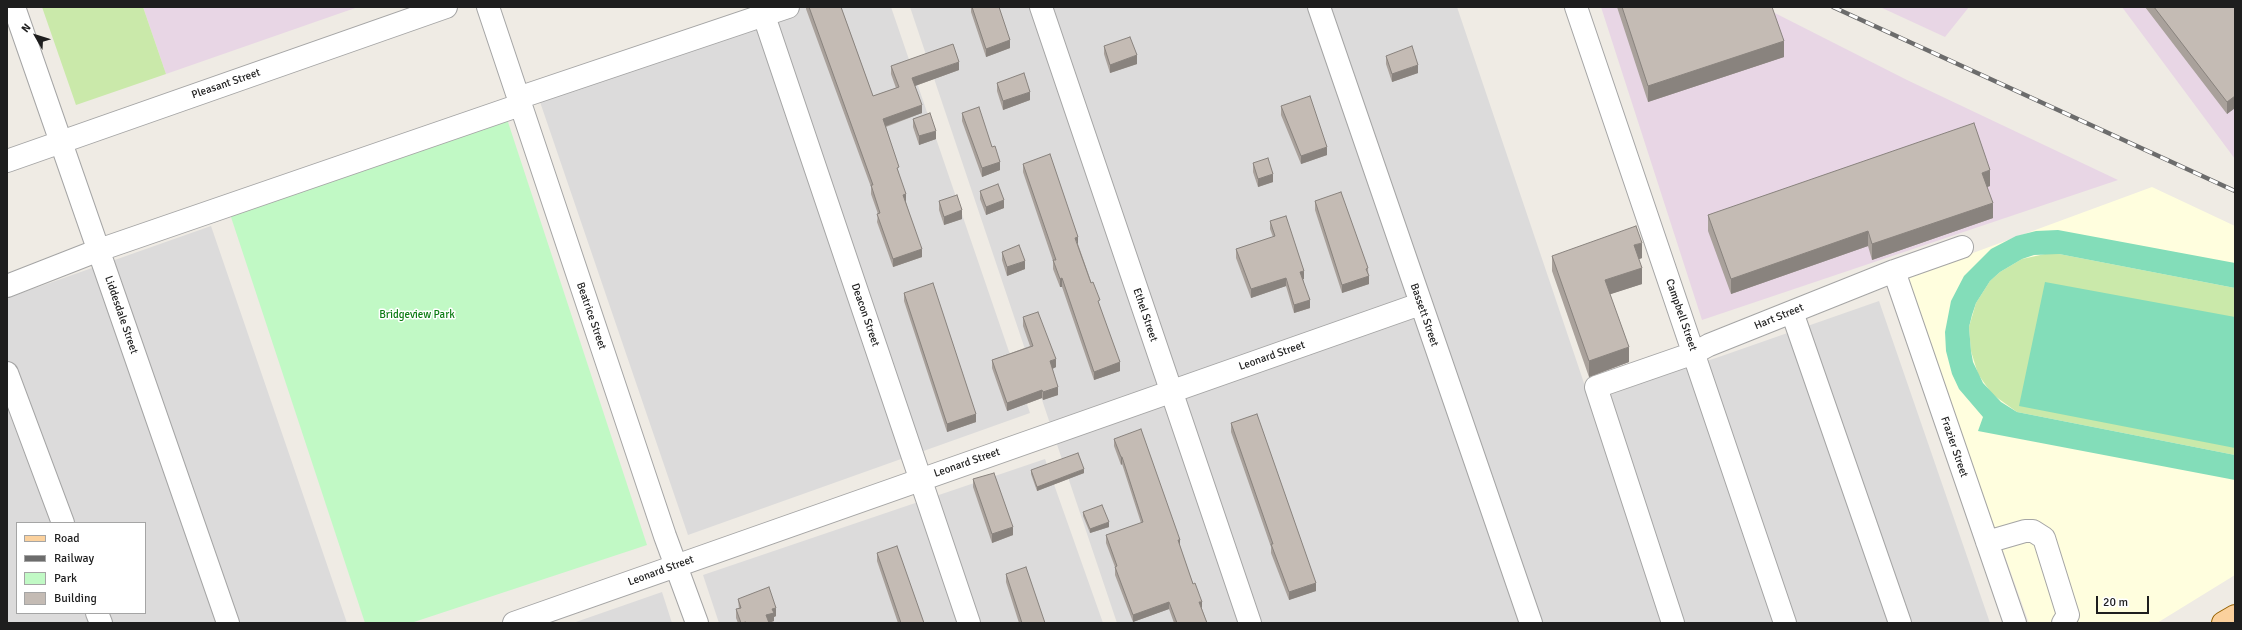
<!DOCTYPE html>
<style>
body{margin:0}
#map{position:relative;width:2242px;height:630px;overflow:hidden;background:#efebe4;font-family:Signika,sans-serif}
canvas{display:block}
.frame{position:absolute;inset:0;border:8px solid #1e1e1e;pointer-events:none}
.legend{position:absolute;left:16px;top:522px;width:130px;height:92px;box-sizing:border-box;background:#fff;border:1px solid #a5a5a5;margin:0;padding:5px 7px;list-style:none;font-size:12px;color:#1e1e1e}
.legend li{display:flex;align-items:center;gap:8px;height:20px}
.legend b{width:20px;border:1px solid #a5a5a5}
.north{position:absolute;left:16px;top:16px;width:40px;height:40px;-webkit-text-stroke:3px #fff;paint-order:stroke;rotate:309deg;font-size:11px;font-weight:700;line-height:16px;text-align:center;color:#1e1e1e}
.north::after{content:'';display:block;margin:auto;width:14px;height:18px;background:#1e1e1e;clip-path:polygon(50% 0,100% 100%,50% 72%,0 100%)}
.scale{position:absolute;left:2096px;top:596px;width:53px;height:18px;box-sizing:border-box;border:2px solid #1e1e1e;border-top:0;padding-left:5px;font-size:12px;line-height:14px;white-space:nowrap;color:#1e1e1e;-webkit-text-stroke:3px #fff;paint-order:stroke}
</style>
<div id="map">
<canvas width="2242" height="630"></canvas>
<div class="frame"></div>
<ul class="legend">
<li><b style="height:5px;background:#fbd19d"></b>Road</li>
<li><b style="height:5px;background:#6c6c6c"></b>Railway</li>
<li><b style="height:11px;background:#c1f9c5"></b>Park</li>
<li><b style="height:11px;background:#c4bbb4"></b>Building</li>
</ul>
<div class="north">N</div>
<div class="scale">20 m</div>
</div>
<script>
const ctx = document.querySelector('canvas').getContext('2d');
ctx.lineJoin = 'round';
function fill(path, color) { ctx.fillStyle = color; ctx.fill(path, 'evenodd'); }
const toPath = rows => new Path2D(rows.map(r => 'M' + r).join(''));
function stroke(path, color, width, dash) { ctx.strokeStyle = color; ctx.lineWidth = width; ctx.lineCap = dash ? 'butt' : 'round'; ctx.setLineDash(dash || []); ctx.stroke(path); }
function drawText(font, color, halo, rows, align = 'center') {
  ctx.font = font + ' Signika,sans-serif'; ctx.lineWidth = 3; ctx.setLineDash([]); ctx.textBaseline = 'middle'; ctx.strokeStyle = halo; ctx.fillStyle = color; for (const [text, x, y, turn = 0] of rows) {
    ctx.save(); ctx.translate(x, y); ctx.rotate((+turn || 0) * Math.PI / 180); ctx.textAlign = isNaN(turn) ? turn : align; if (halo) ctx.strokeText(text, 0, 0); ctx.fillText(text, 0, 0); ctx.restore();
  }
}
const residential = toPath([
 [804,7,891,7,1030,413,688,535,538,96],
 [910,7,1457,7,1665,623,1117,623],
 [211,226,347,623,7,623,7,298],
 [17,523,145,523,145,613,17,613],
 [1879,301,1990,623,1679,623,1604,397,1677,370,1716,358],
 [1045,459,1103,623,719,623,703,575],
 [662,592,672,623,573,623]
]);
const industrial = toPath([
 [143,7,358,7,166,74],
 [1601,7,1763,7,1907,80,2118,180,1702,320],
 [1880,7,1969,7,1945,37],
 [2122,7,2235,7,2235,159]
]);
const education = toPath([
 [2152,187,2235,226,2235,575,2157,623,2029,623,1905,278]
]);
const grass = toPath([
 [42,7,143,7,166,74,76,105],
 [2045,254,2059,254,2235,288,2235,455,2017,412,1992,394,1978,374,1971,351,1969,327,1976,303,1990,281,2000,272,2022,259]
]);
const park = toPath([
 [507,119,647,545,411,623,365,623,229,211]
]);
const pitch = toPath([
 [2058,230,2235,263,2235,288,2059,254,2034,255,2022,259,2000,272,1990,281,1976,303,1972,315,1969,327,1971,351,1973,362,1983,383,2001,402,2017,412,2235,455,2235,480,1978,431,1983,417,1959,389,1952,374,1946,351,1945,332,1951,301,1964,276,1991,249,2016,236,2036,231],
 [2045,282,2235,317,2235,448,2019,406]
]);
const minor = toPath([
 [14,7,228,623],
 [488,7,665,536,697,623],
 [761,7,969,623],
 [1041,7,1250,623],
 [1319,7,1531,623],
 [1576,7,1785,623],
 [518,98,788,7],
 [7,161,446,7],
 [1894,271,2015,623],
 [7,286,99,250,520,105],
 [1792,312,1900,623],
 [7,373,63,523],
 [1987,542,2025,531,2033,531,2044,538,2068,615,2063,623],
 [97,613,101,623],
 [514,623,1420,304],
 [1673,623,1596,387,1694,353,1709,345,1894,271,1962,247]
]);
const major = toPath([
 [2223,623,2235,616]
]);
const rail = toPath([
 [1833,7,2235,191]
]);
const wall = toPath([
 [806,7,841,7,873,96,896,88,891,74,891,66,959,70,915,86,922,113,886,127,899,174,906,202,922,257,893,267,877,222,878,214,871,194,871,187,806,9],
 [971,7,999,7,1010,48,986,57,971,12],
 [1617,7,1772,7,1784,57,1648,102],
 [2145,7,2235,7,2235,108,2227,114],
 [1104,46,1137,64,1110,73,1104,54],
 [1386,56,1418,73,1392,82,1386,64],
 [997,83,1030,100,1003,110,997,91],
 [1281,106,1327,155,1301,164,1281,115],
 [962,113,992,147,1000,170,982,177,962,121],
 [913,119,936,139,919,145,913,127],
 [1253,163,1273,182,1258,187,1253,172],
 [1023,164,1078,244,1100,307,1120,371,1094,380,1062,287,1060,287,1053,269,1053,261,1023,172],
 [1990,186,1987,187,1993,218,1872,260,1868,246,1731,294,1708,231,1708,215],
 [980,191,1004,208,986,215,980,199],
 [939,201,962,219,944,225,939,210],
 [1315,201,1368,268,1369,284,1342,293,1315,210],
 [1270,221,1304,279,1303,279,1310,308,1294,313,1286,286,1251,298,1236,258,1236,249,1273,237,1270,229],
 [1002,252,1025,269,1007,276,1002,260],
 [1552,256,1642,258,1639,259,1642,284,1610,294,1629,362,1589,377,1552,271],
 [904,293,976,422,947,432,904,301],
 [1023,317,1056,367,1052,369,1058,395,1043,400,1042,398,1007,411,992,368,992,360,1030,346,1023,326],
 [1231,423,1316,591,1289,600,1271,553,1271,547,1231,432],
 [1114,439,1180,547,1207,623,1174,623,1169,609,1133,622,1115,575,1115,567,1106,543,1106,535,1141,523,1122,464,1121,465,1114,446],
 [1031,470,1084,473,1037,491,1031,474],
 [973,479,1013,535,992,543,973,487],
 [1083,512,1109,527,1090,533,1083,516],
 [877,553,924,623,898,623,877,561],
 [1006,574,1045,623,1019,623,1006,582],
 [738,599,776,616,774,617,774,621,769,623,738,623,736,618,736,609,739,609]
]);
const shadedWall = toPath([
 [1010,40,1010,48,986,57,986,49],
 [1784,41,1784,57,1648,102,1648,86],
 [1137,55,1137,64,1110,73,1110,65],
 [959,62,959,70,912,87,912,78],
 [1418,65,1418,73,1392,82,1392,74],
 [1030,92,1030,100,1003,110,1003,101],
 [2235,96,2235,108,2227,114,2227,102],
 [922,105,922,113,883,127,883,119],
 [936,131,936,139,919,145,919,136],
 [1327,147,1327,155,1301,164,1301,156],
 [1000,162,1000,170,982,177,982,168],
 [1990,170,1990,186,1982,189,1982,173],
 [1273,174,1273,182,1258,187,1258,179],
 [906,194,906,202,903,203,903,195],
 [1004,200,1004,208,986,215,986,207],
 [1993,203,1993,218,1872,260,1872,244],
 [962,210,962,219,944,225,944,217],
 [1868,231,1868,246,1731,294,1731,279],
 [1078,237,1078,245,1075,238],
 [1642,243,1642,258,1634,261,1634,245],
 [922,249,922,257,893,267,893,259],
 [1025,261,1025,269,1007,276,1007,267],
 [1642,268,1642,284,1605,296,1605,280],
 [1304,271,1304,279,1300,280,1300,272],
 [1369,276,1369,284,1342,293,1342,285],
 [1062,278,1062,287,1060,287,1060,279],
 [1286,278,1286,286,1251,298,1251,289],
 [1310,300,1310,308,1294,313,1294,305],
 [1629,347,1629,362,1589,377,1589,361],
 [1056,359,1056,367,1050,370,1050,361],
 [1120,362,1120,371,1094,380,1094,372],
 [1058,387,1058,395,1043,400,1043,392],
 [1042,390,1042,398,1007,411,1007,403],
 [976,414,976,422,947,432,947,424],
 [1121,457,1122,457,1122,464,1121,465],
 [1084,469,1084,473,1037,491,1037,487],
 [1109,522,1109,527,1090,533,1090,529],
 [1013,527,1013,535,992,543,992,534],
 [1178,540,1180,540,1180,547],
 [1316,583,1316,591,1289,600,1289,592],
 [1169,602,1169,609,1133,622,1133,615],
 [1199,602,1202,602,1202,609],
 [776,608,776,616,774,617,774,621,768,623,766,615,772,609]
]);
const building = toPath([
 [809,7,841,7,873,96,899,87,891,66,953,44,959,62,912,78,922,105,883,119,899,167,897,168,906,194,903,195,922,249,893,259,877,214,880,213,871,185,873,185,809,7],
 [972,7,999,7,1010,40,986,49,972,7],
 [1622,7,1772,7,1784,41,1648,86,1622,7],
 [2154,7,2235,7,2235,96,2227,102,2154,7],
 [1130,37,1137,55,1110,65,1104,46,1130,37],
 [1412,46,1418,65,1392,74,1386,56,1412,46],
 [1024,73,1030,92,1003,101,997,83,1024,73],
 [1310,96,1327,147,1301,156,1281,106,1310,96],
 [979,107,992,147,995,146,1000,162,982,168,962,113,979,107],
 [930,113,936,131,919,136,913,119,930,113],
 [1974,123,1990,170,1982,173,1993,203,1872,244,1868,231,1731,279,1708,215,1974,123],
 [1050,154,1078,237,1075,238,1091,283,1093,282,1100,300,1098,301,1120,362,1094,372,1062,278,1060,279,1053,260,1056,260,1023,164,1050,154],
 [1268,158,1273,174,1258,179,1253,163,1268,158],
 [998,184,1004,200,986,207,980,191,998,184],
 [1341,192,1368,268,1366,269,1369,276,1342,285,1315,201,1341,192],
 [957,195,962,210,944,217,939,201,957,195],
 [1286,216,1304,271,1300,272,1310,300,1294,305,1286,278,1251,289,1236,249,1275,236,1270,221,1286,216],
 [1636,226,1642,243,1634,245,1642,268,1605,280,1629,347,1589,361,1552,256,1636,226],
 [1019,245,1025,261,1007,267,1002,252,1019,245],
 [933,283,976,414,947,424,904,293,933,283],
 [1038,312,1056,359,1050,361,1058,387,1043,392,1042,390,1007,403,992,360,1033,346,1023,317,1038,312],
 [1257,414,1316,583,1289,592,1271,544,1273,544,1231,423,1257,414],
 [1141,429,1180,540,1178,540,1193,584,1195,583,1202,602,1199,602,1207,623,1177,623,1169,602,1133,615,1115,567,1117,566,1106,535,1143,522,1122,457,1121,457,1114,439,1141,429],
 [1078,453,1084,469,1037,487,1031,470,1078,453],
 [994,473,1013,527,992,534,973,479,994,473],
 [1102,505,1109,522,1090,529,1083,512,1102,505],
 [897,546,924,623,901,623,877,553,897,546],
 [1026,567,1045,623,1022,623,1006,574,1026,567],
 [769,587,776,608,772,609,774,613,766,615,769,623,747,623,746,622,741,623,736,609,741,608,738,599,769,587]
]);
const streetNames = [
 ["Pleasant Street",226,84,-19],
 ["Liddesdale Street",121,315,71],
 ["Deacon Street",865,315,71],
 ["Ethel Street",1145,315,71],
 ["Bassett Street",1424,315,71],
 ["Campbell Street",1681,315,71],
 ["Beatrice Street",591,316,71],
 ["Hart Street",1779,317,-22],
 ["Leonard Street",1272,356,-19],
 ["Frazier Street",1954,447,71],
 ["Leonard Street",967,463,-19],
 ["Leonard Street",661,571,-20]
];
const parkNames = [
 ["Bridgeview Park",417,315]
];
fill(residential, '#dcdbdb');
fill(industrial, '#e8d6e5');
fill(education, '#fffede');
fill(grass, '#cae9aa');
fill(park, '#c1f9c5');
fill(pitch, '#83ddb9');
stroke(minor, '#a5a5a5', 24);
stroke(major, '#976302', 24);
stroke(minor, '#fff', 22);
stroke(major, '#fbd19d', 22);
stroke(rail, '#6c6c6c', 4.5);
stroke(rail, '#fff', 3, [9]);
fill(wall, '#a9a19b');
fill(shadedWall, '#89837e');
fill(building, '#c4bbb4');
stroke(building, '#89837e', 1);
drawText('11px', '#1e1e1e', '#fff', streetNames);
drawText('11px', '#0d7c14', '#fff', parkNames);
</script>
